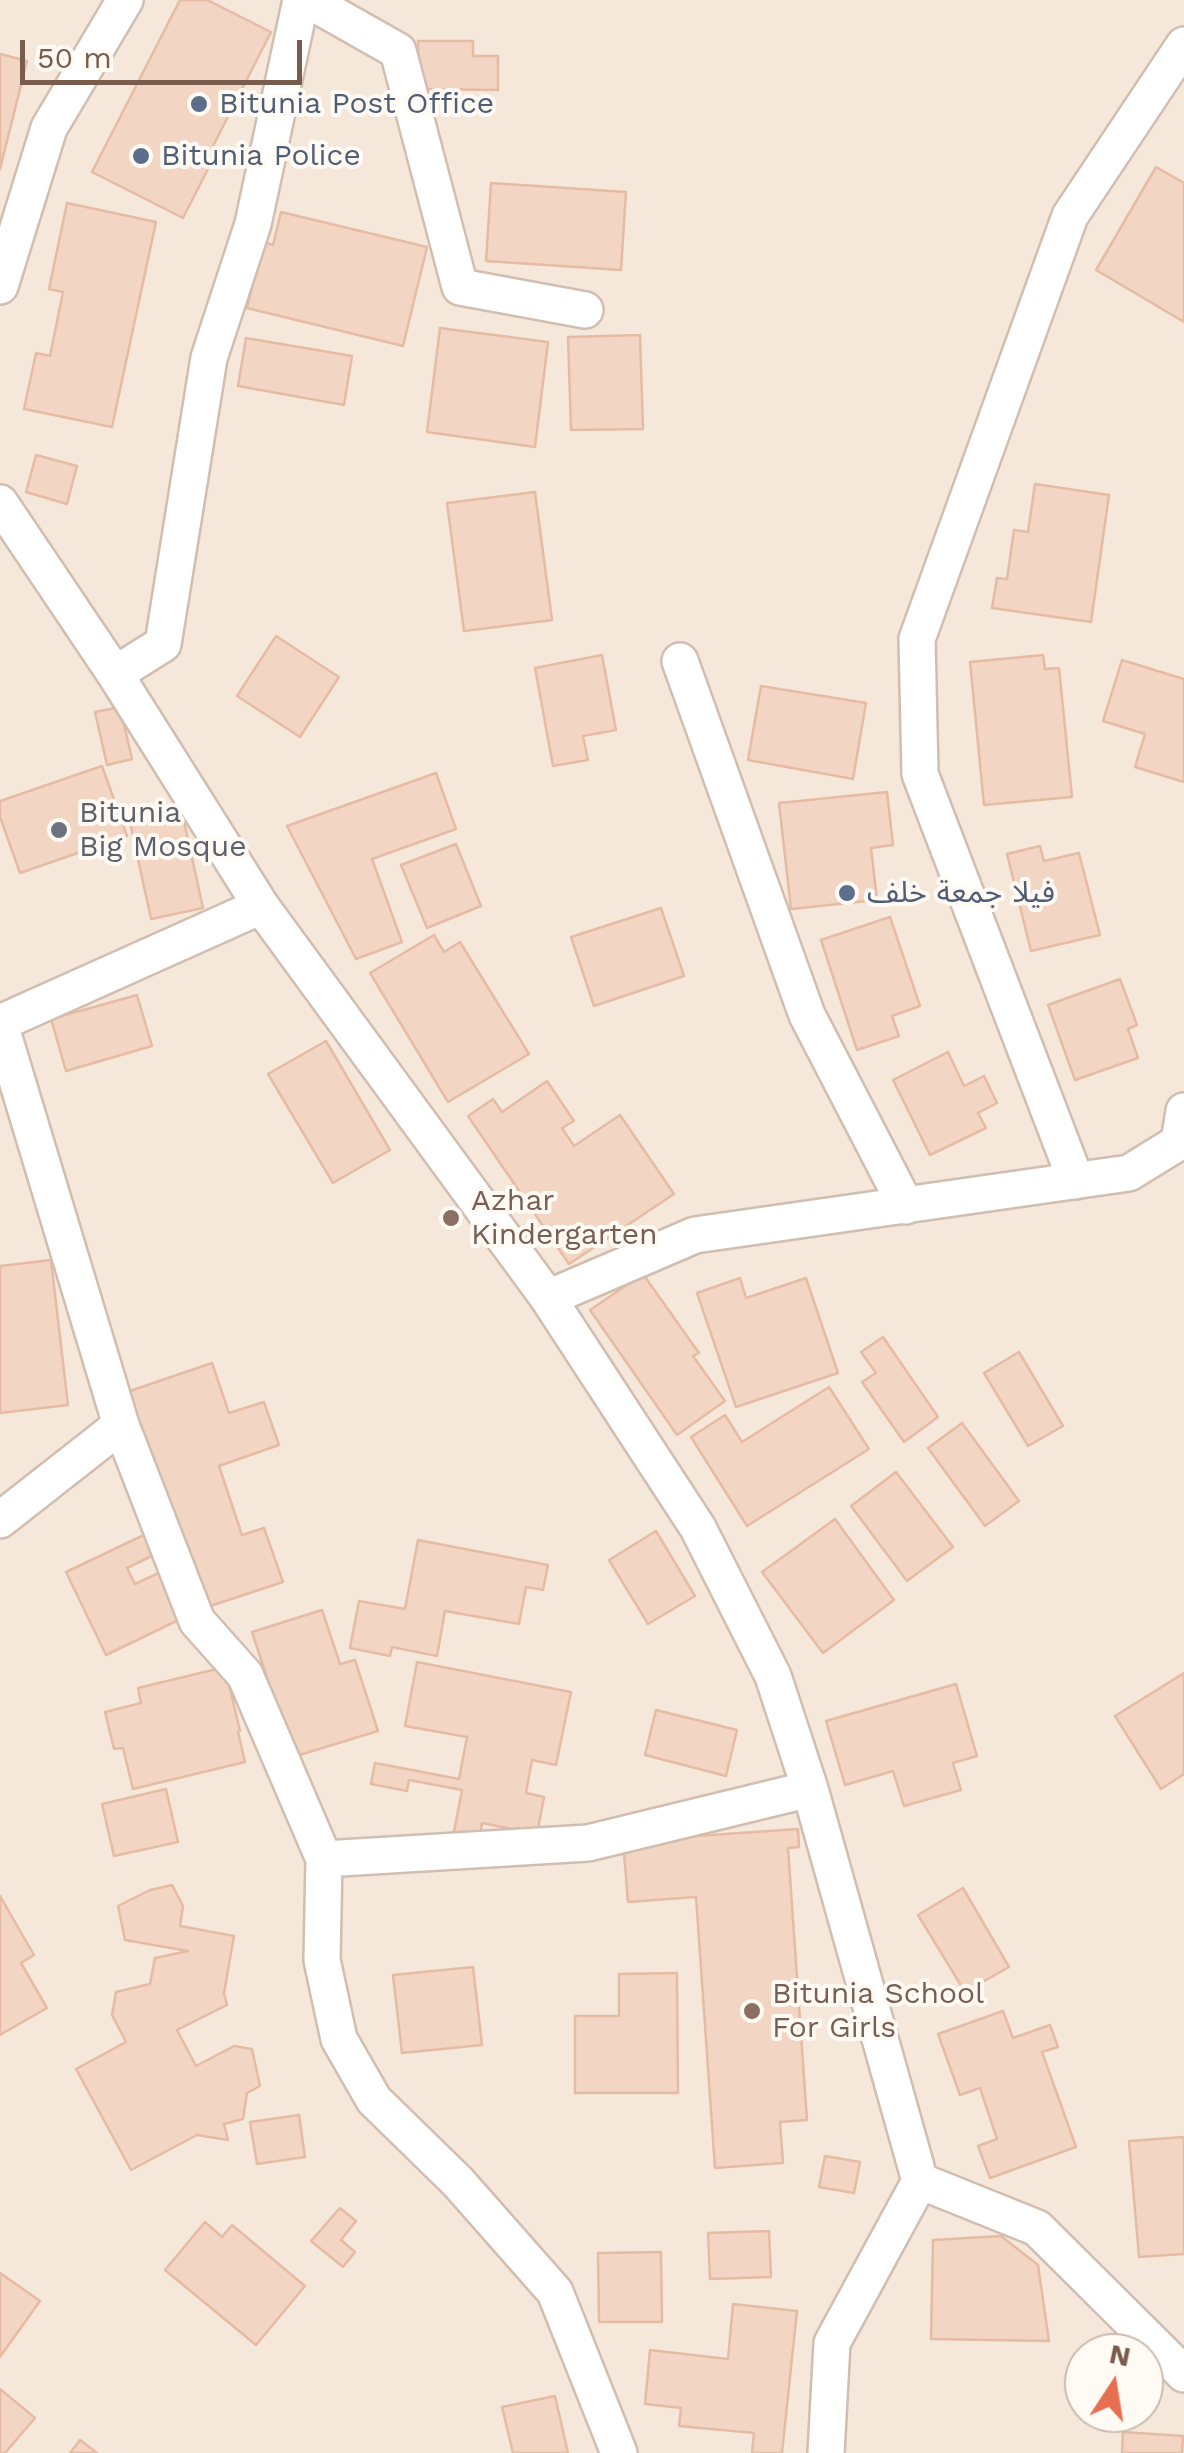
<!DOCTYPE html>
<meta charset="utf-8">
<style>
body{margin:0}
#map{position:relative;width:1184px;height:2453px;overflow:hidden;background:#fdf6ec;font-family:"Work Sans",sans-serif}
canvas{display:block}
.north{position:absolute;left:1064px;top:2333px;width:100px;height:100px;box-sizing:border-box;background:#fffaf3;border:2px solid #cabbb1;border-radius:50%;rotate:12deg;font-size:28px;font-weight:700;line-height:40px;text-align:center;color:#7a5c4d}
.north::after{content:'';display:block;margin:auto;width:35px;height:45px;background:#e76f51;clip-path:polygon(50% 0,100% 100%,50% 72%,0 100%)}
.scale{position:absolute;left:20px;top:40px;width:282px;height:45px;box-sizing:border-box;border:5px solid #7a5c4d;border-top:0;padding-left:12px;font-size:30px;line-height:35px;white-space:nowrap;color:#7a5c4d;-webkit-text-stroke:8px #fffaf3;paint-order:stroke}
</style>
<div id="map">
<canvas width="1184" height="2453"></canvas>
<div class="north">N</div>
<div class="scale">50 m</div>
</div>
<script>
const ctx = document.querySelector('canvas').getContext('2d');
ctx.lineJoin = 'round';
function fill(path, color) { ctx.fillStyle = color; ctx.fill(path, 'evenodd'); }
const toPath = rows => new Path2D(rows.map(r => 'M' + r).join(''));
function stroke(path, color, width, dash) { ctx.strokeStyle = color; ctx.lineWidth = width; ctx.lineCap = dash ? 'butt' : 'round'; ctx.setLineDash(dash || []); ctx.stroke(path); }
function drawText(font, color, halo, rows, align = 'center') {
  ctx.font = font + ' "Work Sans","Noto Sans Arabic",sans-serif'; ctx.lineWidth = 8; ctx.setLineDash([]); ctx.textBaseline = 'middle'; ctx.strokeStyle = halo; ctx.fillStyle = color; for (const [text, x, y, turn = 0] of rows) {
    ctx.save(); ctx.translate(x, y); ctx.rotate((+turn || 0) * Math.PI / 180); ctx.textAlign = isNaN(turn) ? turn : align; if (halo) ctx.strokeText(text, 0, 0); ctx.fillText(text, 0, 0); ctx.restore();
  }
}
const residential = toPath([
 [0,0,1184,0,1184,2453,0,2453],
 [1084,2353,1144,2353,1144,2413,1084,2413]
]);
const building = toPath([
 [180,0,207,0,271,32,208,156,213,159,183,218,92,172,180,0],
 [418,41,473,41,473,56,498,56,498,90,419,89,418,41],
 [0,54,27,61,0,169,0,54],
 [1156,167,1184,183,1184,322,1096,270,1156,167],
 [491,183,626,192,621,270,486,261,491,183],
 [67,203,156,222,112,427,24,409,36,353,50,356,63,292,49,289,67,203],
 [281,212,427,247,403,346,247,308,263,242,273,245,281,212],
 [440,328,548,342,535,447,427,432,440,328],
 [640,335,643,429,571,430,568,337,640,335],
 [246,338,352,356,344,405,238,386,246,338],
 [36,455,77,466,67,504,26,492,36,455],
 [1035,484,1109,495,1091,622,992,608,997,578,1007,579,1014,530,1028,532,1035,484],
 [535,492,552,620,464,631,447,503,535,492],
 [276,636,339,677,300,737,237,696,276,636],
 [602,655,616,730,583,736,588,760,553,766,535,668,602,655],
 [1043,655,1045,669,1059,668,1072,797,984,805,970,662,1043,655],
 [1122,660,1184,679,1184,782,1135,767,1145,734,1103,721,1122,660],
 [761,686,866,703,853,779,748,760,761,686],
 [120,707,132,759,107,765,95,712,120,707],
 [102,766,127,836,20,873,0,817,0,801,102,766],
 [436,773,456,829,372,859,402,942,356,959,287,826,436,773],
 [887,792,893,845,871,848,877,900,791,909,779,803,887,792],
 [180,803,203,908,151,919,128,813,180,803],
 [456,844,481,906,427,928,401,865,456,844],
 [1040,846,1044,861,1079,853,1100,935,1031,951,1007,854,1040,846],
 [661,908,684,976,594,1006,571,937,661,908],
 [890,917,920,1006,892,1016,899,1036,857,1050,821,940,890,917],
 [434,935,444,952,460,942,529,1054,448,1102,370,973,434,935],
 [1120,979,1137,1025,1128,1029,1138,1058,1075,1080,1048,1005,1120,979],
 [137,995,152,1046,66,1071,51,1019,137,995],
 [326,1041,390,1150,333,1183,268,1074,326,1041],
 [948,1052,964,1086,984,1076,997,1103,978,1113,986,1128,930,1155,893,1080,948,1052],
 [547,1081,574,1121,562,1128,574,1146,620,1115,674,1194,569,1264,468,1116,493,1099,502,1112,547,1081],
 [51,1260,68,1405,0,1413,0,1266,51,1260],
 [643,1274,699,1353,693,1356,725,1401,677,1435,590,1310,643,1274],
 [740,1278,746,1298,806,1278,838,1373,736,1407,697,1293,740,1278],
 [883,1337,938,1417,904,1442,862,1382,876,1373,861,1352,883,1337],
 [1019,1352,1063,1426,1028,1446,984,1373,1019,1352],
 [212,1363,229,1413,264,1402,279,1445,219,1466,242,1535,264,1528,283,1582,201,1609,127,1392,212,1363],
 [829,1387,869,1449,747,1526,691,1437,725,1415,742,1442,829,1387],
 [962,1423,1019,1501,985,1526,928,1448,962,1423],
 [896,1472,953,1547,907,1581,851,1506,896,1472],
 [835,1519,894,1600,823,1653,762,1572,835,1519],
 [656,1531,695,1596,648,1624,609,1560,656,1531],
 [146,1534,156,1554,127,1568,135,1584,165,1570,187,1616,106,1655,66,1572,146,1534],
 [418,1540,548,1565,543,1590,526,1587,519,1624,445,1611,437,1656,392,1647,390,1656,350,1648,359,1601,405,1609,418,1540],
 [322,1610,340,1664,355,1660,378,1731,293,1757,252,1632,322,1610],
 [417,1662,571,1692,556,1765,532,1760,526,1793,544,1797,537,1834,482,1823,480,1837,454,1832,462,1790,409,1780,407,1791,371,1784,375,1763,459,1779,467,1737,405,1726,417,1662],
 [225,1667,240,1731,238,1732,245,1762,133,1789,123,1748,114,1749,105,1712,141,1703,138,1688,225,1667],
 [1184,1673,1184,1774,1161,1789,1115,1716,1184,1673],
 [956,1684,977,1756,953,1763,961,1790,904,1806,893,1771,845,1785,826,1721,956,1684],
 [656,1710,737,1730,726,1776,645,1755,656,1710],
 [166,1789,178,1842,114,1856,102,1804,166,1789],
 [798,1829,799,1847,788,1848,807,2120,780,2122,783,2163,715,2168,696,1897,628,1902,623,1841,798,1829],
 [172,1885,183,1906,180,1926,234,1936,224,1993,227,2005,177,2030,196,2066,234,2046,252,2049,260,2086,247,2093,243,2119,224,2124,228,2140,197,2135,131,2170,76,2069,126,2042,112,2015,116,1992,150,1984,155,1958,188,1951,125,1940,118,1906,150,1890,172,1885],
 [963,1888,1009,1967,965,1992,918,1915,963,1888],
 [0,1896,34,1955,21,1963,47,2008,0,2035,0,1896],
 [473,1967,482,2045,402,2053,393,1975,473,1967],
 [677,1973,678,2093,575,2093,575,2016,619,2016,619,1974,677,1973],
 [1003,2011,1013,2038,1050,2025,1058,2047,1042,2052,1076,2147,990,2178,978,2146,997,2139,980,2088,960,2095,938,2034,1003,2011],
 [299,2115,305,2157,257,2164,250,2122,299,2115],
 [1184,2137,1184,2254,1139,2257,1129,2141,1184,2137],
 [825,2156,860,2162,854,2193,819,2187,825,2156],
 [340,2208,356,2221,341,2240,355,2252,343,2267,311,2241,340,2208],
 [205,2222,222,2237,232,2225,305,2286,256,2345,165,2270,205,2222],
 [769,2231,771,2277,710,2279,708,2233,769,2231],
 [1001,2236,1038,2265,1049,2341,931,2339,933,2240,1001,2236],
 [661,2252,662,2322,599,2322,598,2253,661,2252],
 [0,2273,40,2301,0,2357,0,2273],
 [733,2304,797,2311,782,2453,752,2453,754,2433,679,2426,681,2408,645,2404,650,2350,728,2359,733,2304],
 [0,2389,35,2418,5,2453,0,2453,0,2389],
 [555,2396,568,2453,513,2453,502,2407,555,2396],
 [1123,2432,1183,2436,1182,2453,1122,2453,1123,2432],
 [80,2440,97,2453,70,2453,80,2440]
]);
const minor = toPath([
 [308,0,398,51,460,287,585,310],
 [0,286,49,128,125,0],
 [0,503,115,674,261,906],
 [680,661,807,1015,906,1206],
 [115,674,163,644,209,358,253,224,301,0],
 [0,1023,261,906,548,1298,698,1528,773,1676,810,1789,920,2181,832,2343,826,2453],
 [0,1024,121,1425,197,1621,245,1675,324,1859,322,1960,339,2039,374,2100,458,2182,555,2292,619,2453],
 [1076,1181,920,774,917,639,1070,216,1184,45],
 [548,1298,695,1235,1129,1173,1179,1142,1184,1111],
 [0,1520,121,1425],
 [324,1859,588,1843,810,1789],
 [920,2181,1037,2228,1184,2374]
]);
const markers = [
 [199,104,10,"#5c6f8a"],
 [141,156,10,"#5c6f8a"],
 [59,830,10,"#6b7280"],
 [847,893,10,"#5c6f8a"],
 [451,1218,10,"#8d6e63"],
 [752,2011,10,"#8d6e63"]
];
const serviceNames = [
 ["Bitunia Post Office",219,104],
 ["Bitunia Police",161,156],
 ["فيلا جمعة خلف",867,893]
];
const worshipNames = [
 ["Bitunia",79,813],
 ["Big Mosque",79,847]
];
const educationNames = [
 ["Azhar",471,1201],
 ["Kindergarten",471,1235],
 ["Bitunia School",772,1994],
 ["For Girls",772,2028]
];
fill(residential, '#f5e8da');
fill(building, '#f3d5c3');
stroke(building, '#e6bba3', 2.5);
stroke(minor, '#d1beb0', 40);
stroke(minor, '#fff', 35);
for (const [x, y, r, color] of markers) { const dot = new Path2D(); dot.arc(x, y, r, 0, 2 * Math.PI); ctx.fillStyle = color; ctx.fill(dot); stroke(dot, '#fffaf3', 4); }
drawText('30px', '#4e5e75', '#fffaf3', serviceNames, 'left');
drawText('30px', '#5b616d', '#fffaf3', worshipNames, 'left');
drawText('30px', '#785e54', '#fffaf3', educationNames, 'left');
</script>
